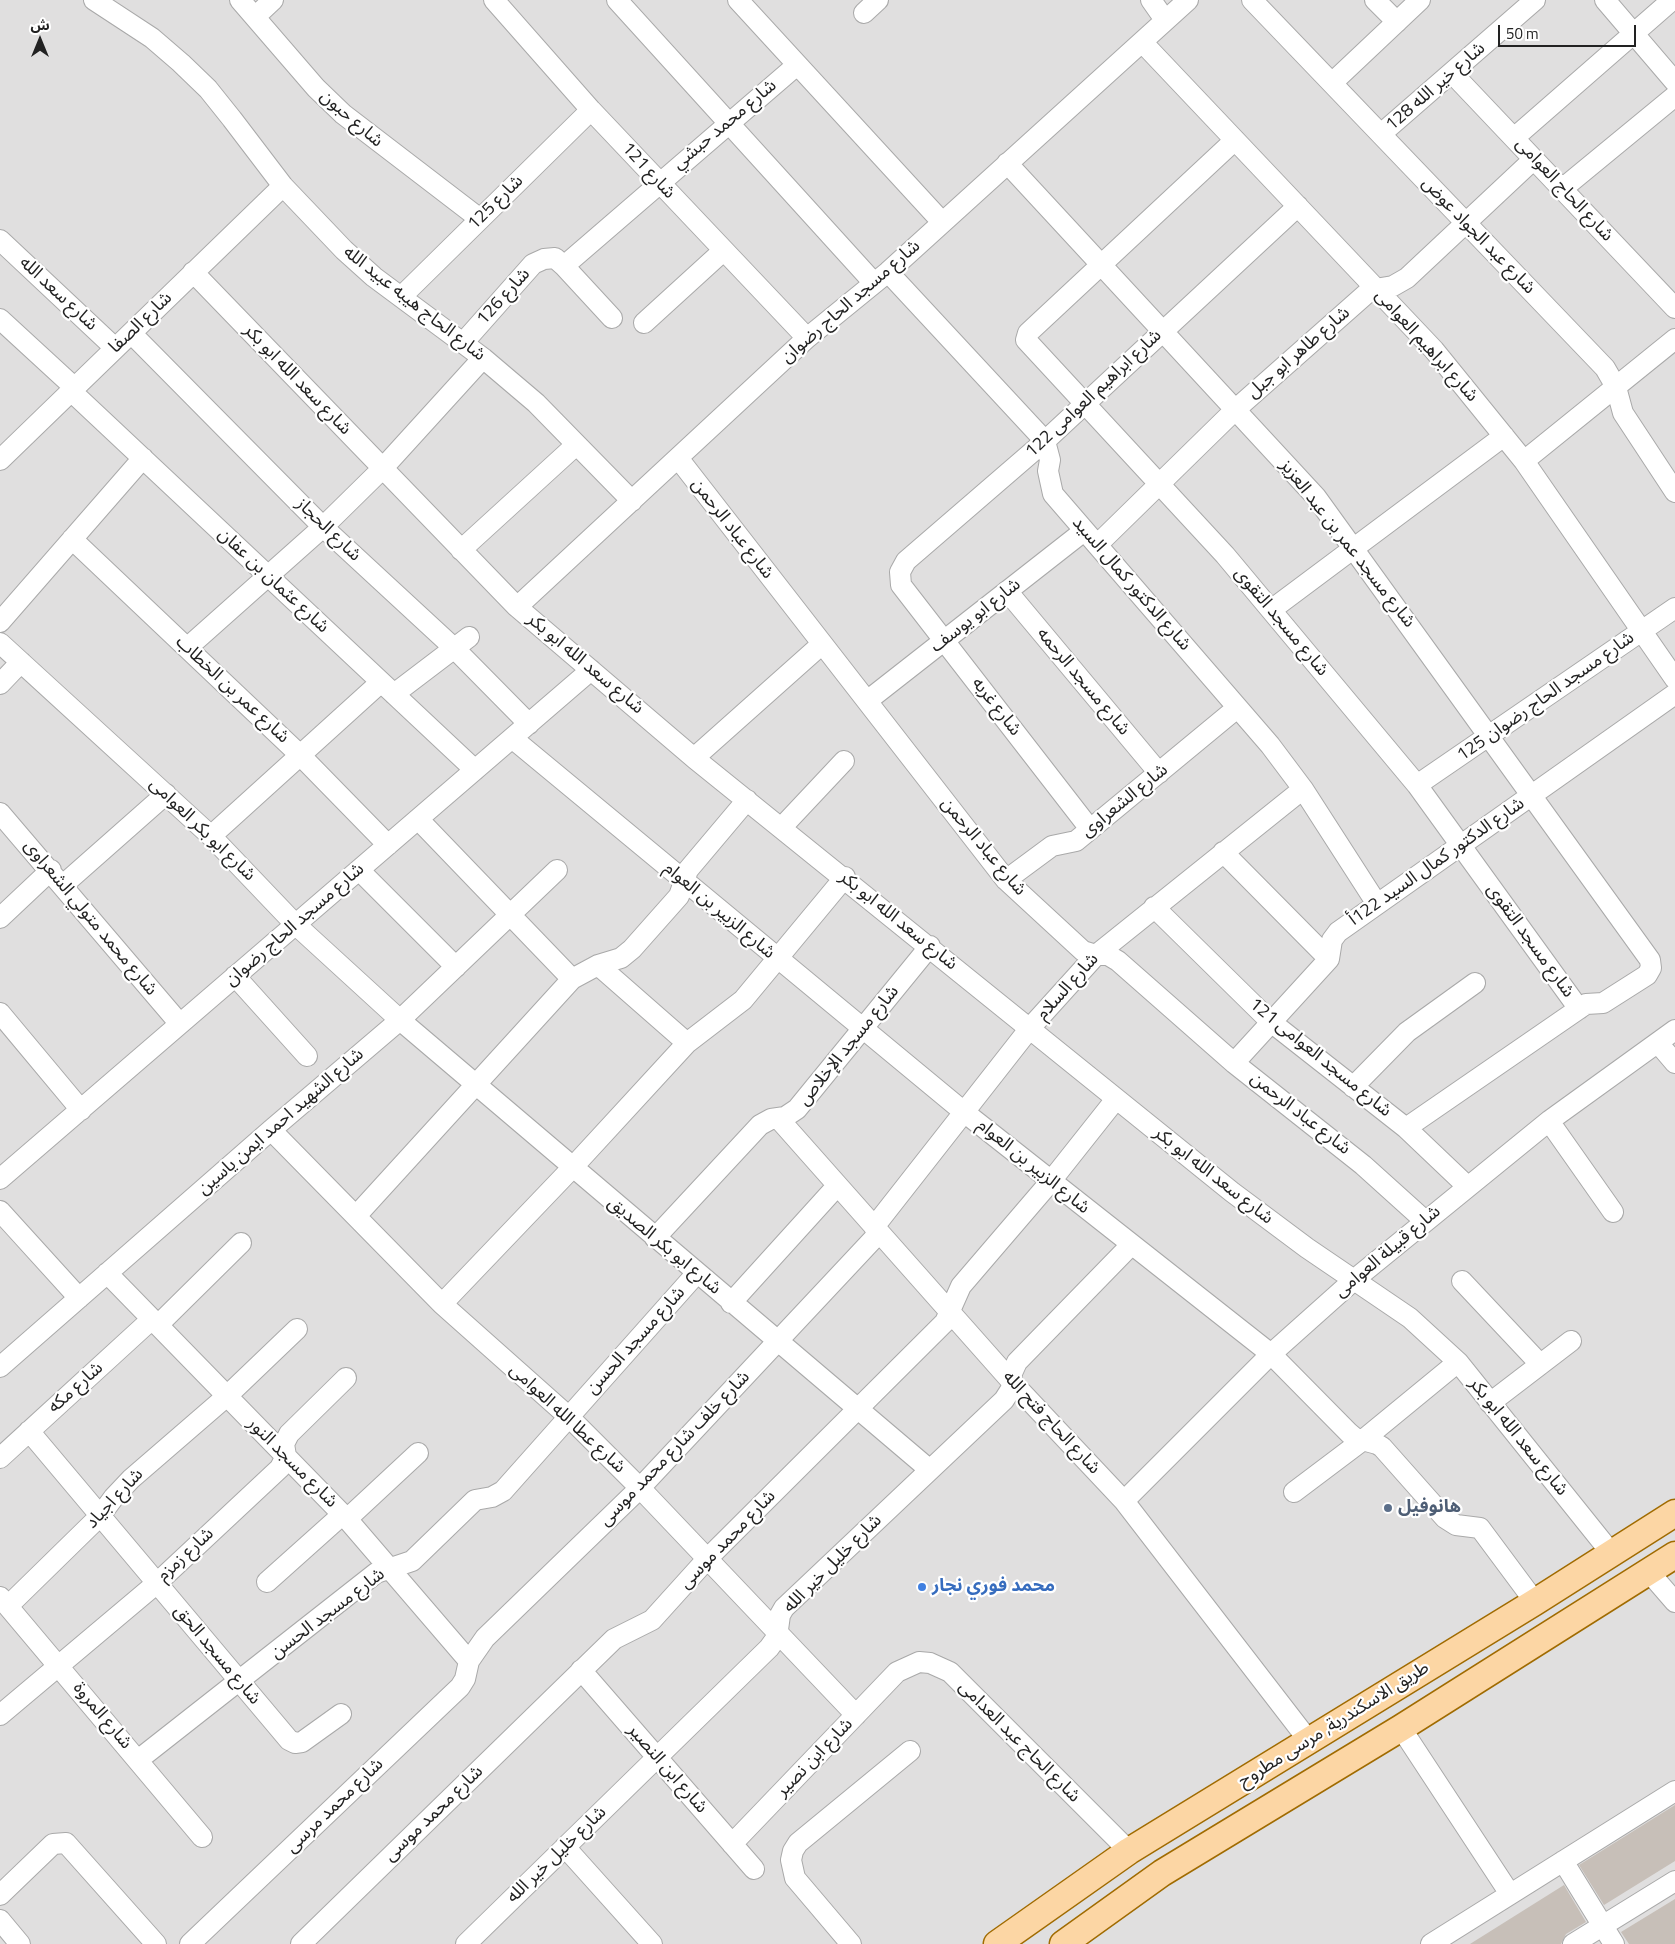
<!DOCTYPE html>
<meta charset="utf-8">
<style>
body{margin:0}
#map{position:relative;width:1675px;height:1944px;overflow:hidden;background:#f2efe9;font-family:"Titillium Web","Noto Sans Arabic",sans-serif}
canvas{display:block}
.north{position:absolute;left:15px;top:15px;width:50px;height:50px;-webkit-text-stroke:4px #fff;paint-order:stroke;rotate:0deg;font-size:14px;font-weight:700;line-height:20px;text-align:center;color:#222}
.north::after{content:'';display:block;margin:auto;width:18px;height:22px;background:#222;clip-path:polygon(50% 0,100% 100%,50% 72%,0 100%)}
.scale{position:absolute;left:1498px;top:25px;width:138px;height:22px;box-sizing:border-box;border:2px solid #222;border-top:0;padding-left:6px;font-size:15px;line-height:18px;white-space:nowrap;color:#222;-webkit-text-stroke:4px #fff;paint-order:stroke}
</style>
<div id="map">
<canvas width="1675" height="1944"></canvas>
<div class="north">ش</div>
<div class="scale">50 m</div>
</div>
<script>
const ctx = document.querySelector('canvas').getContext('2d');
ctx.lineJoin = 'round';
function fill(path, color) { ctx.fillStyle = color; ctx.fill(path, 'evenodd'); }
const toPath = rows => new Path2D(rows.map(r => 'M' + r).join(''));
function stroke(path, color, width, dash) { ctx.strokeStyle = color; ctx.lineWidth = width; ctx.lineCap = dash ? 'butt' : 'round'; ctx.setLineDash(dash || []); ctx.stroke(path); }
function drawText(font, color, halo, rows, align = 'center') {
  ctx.font = font + ' "Titillium Web","Noto Sans Arabic",sans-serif'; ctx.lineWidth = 4.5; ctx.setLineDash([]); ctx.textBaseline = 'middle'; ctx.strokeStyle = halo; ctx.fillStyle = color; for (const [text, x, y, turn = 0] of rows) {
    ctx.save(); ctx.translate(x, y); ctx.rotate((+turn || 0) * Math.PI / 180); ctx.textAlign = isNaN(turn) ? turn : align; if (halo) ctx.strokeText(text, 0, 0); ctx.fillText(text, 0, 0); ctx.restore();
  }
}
const residential = toPath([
 [0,0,1675,0,1675,1944,0,1944]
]);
const building = toPath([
 [1675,1805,1675,1861,1604,1905,1579,1865],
 [1564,1885,1586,1922,1566,1934,1561,1944,1470,1944],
 [1675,1899,1675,1944,1629,1944,1621,1932]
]);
const minor = toPath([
 [94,0,152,38,181,63,208,89,232,119,283,186,344,250,374,277,483,358,536,403,632,501],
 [240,0,316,88,343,114,480,219],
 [494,0,591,110,807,338],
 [617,0,874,283],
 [738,0,942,222],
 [1151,0,1165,20],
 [1252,0,1605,368,1616,387,1623,413,1675,492],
 [1375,0,1397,22],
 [1605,0,1675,82],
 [864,13,878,0],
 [256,16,273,0],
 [1143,43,1434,350,1524,461,1675,679],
 [1452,73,1675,308],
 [1332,83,1420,0],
 [1381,134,1535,0],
 [1514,138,1672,0],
 [1235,140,1028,333,1026,340,1225,555,1417,785,1579,1009],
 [1007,163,1316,497,1650,960,1651,968,1647,975,1603,1003,1586,1004,1406,1128],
 [1562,189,1675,96],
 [0,240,115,348],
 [564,266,797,65],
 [193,272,517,607,694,758,1232,1192,1307,1248,1410,1318,1458,1362,1612,1554],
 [888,272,1045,441,1050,460,1048,471,1053,494,1270,745,1303,789,1377,904],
 [401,297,591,110],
 [0,319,75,388],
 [644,323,723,251],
 [131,333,323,527,454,648,529,724],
 [463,343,533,264,544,259,555,258,564,266,612,318],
 [71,391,475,770],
 [678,458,1006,880,1083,951,1096,955,1108,955,1118,961,1234,1063,1363,1165,1424,1220],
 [0,460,283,186],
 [1524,461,1675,339],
 [72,539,300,755,388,845],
 [1097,545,1236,409,1366,294,1375,289,1393,286,1407,278,1534,159],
 [461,550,576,445],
 [1007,591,1159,773],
 [517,607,807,338,888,272,1188,0],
 [1271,610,1504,436],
 [0,622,143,458],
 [0,643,211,836,295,924,400,1020,930,1470],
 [187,648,323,527,382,469,483,358],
 [0,684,21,662],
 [394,694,469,637],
 [867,701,1084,531],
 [512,738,964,1112,1271,1354,1349,1433,1355,1438,1377,1444,1382,1447,1445,1518,1456,1525,1480,1528,1535,1602],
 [694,758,822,644],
 [1417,785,1675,608],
 [0,813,180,1024],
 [418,819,572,979],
 [782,827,844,761],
 [1090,829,901,585,900,572,906,561,1045,441,1298,206],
 [211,836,381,682],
 [1223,852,1329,959],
 [359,870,456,967],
 [1006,880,1052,846,1076,841,1237,708],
 [63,885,166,794],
 [1154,907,1271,1022,1406,1128,1467,1186],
 [0,918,51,870],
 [598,965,687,1043],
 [235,976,307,1056],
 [0,1013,81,1110],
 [1658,1043,1675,1063],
 [1234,1063,1329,959,1332,940,1338,932,1675,694],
 [1353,1087,1407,1032,1475,983],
 [778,1118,1012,1382,1124,1501,1309,1741],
 [1549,1121,1613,1212],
 [271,1130,442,1304,569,1417,640,1488,856,1715],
 [0,1179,591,670],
 [0,1211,79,1298],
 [356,1216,572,979,598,965,621,958,632,949,679,896,688,870,747,800],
 [874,1227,1030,1028,1096,955,1303,789],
 [655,1238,760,1125,771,1119,785,1117,797,1109,930,946],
 [107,1273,347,1519,469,1661],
 [1462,1281,1540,1364],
 [731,1303,837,1186],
 [442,1304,572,1168,687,1043,743,1000,845,877],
 [158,1325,241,1243],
 [0,1367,271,1130,400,1020,557,870],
 [1490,1403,1571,1341],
 [29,1431,289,1740,295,1743,302,1742,341,1714],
 [0,1458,152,1319],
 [1294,1492,1363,1440,1458,1362],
 [1124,1501,1271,1354,1355,1279,1549,1121,1675,1030],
 [347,1519,418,1453],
 [1649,1572,1675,1602],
 [267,1582,343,1514],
 [0,1597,202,1837],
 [8,1606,100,1516,114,1497,131,1479,227,1396,297,1329],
 [581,1670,754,1869],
 [0,1715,157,1583,280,1468,286,1456,284,1444,289,1434,346,1378],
 [1401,1728,1510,1894],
 [138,1760,376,1573,412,1561,475,1500,492,1497,503,1491,696,1274],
 [732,1844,897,1672,919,1662,930,1663,950,1672,1129,1851],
 [565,1847,652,1944],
 [1563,1861,1614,1944],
 [0,1895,53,1844,66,1843,156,1944],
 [0,1920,20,1944],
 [190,1944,460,1687,465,1679,469,1661,485,1638,640,1488,879,1233],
 [301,1944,614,1639,652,1620,708,1558,945,1322,961,1286,1051,1181,1116,1099],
 [466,1944,769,1648,777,1637,780,1615,784,1608,1004,1400,1011,1389,1012,1373,1017,1362,1131,1245],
 [851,1944,795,1878,791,1860,793,1851,798,1843,910,1751],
 [1431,1944,1675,1791],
 [1573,1944,1675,1881]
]);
const major = toPath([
 [997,1944,1129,1851,1535,1602,1675,1513],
 [1063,1944,1162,1873,1401,1728,1675,1555]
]);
const markers = [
 [1388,1508,5,"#5c6f8a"],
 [922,1587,5,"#3f7fe0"]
];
const streetNames = [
 ["شارع خير الله 128",1436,87,-41],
 ["شارع حبون",351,119,41],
 ["شارع محمد حبشي",725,125,-40],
 ["شارع 121",648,171,47],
 ["شارع الحاج العوامى",1564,190,47],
 ["شارع 125",496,203,-45],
 ["شارع عبد الجواد عوض",1478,236,46],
 ["شارع سعد الله",58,294,43],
 ["شارع 126",504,297,-48],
 ["شارع مسجد الحاج رضوان",851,302,-41],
 ["شارع الحاج هيبه عبيد الله",414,304,38],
 ["شارع الصفا",141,323,-44],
 ["شارع ابراهيم العوامى",1426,346,48],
 ["شارع طاهر ابو جبل",1299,353,-41],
 ["شارع سعد الله ابو بكر",297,380,46],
 ["شارع ابراهيم العوامى 122",1094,394,-43],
 ["شارع عباد الرحمن",732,529,52],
 ["شارع الحجاز",328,530,44],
 ["شارع مسجد عمر بن عبد العزيز",1347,544,52],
 ["شارع عثمان بن عفان",273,581,43],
 ["شارع الدكتور كمال السيد",1131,584,49],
 ["شارع ابو يوسف",976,616,-38],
 ["شارع مسجد التقوى",1281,622,50],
 ["شارع سعد الله ابو بكر",585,664,40],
 ["شارع مسجد الرحمه",1083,682,50],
 ["شارع عمر بن الخطاب",232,690,43],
 ["شارع مسجد الحاج رضوان 125",1546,697,-35],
 ["شارع غربه",996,707,52],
 ["شارع الشعراوى",1125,801,-39],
 ["شارع ابو بكر العوامى",202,830,44],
 ["شارع عباد الرحمن",983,847,50],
 ["شارع الدكتور كمال السيد 122أ",1437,862,-35],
 ["شارع الزبير بن العوام",719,911,40],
 ["شارع محمد متولي الشعراوى",90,918,50],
 ["شارع سعد الله ابو بكر",898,921,39],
 ["شارع مسجد الحاج رضوان",295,925,-41],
 ["شارع مسجد التقوى",1530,941,54],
 ["شارع السلام",1068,987,-48],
 ["شارع مسجد الإخلاص",849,1046,-51],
 ["شارع مسجد العوامى 121",1320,1058,39],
 ["شارع عباد الرحمن",1300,1114,38],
 ["شارع الشهيد احمد ايمن ياسين",281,1122,-41],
 ["شارع الزبير بن العوام",1033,1167,39],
 ["شارع سعد الله ابو بكر",1213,1176,38],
 ["شارع ابو بكر الصديق",664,1246,40],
 ["شارع قبيلة العوامى",1388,1252,-40],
 ["شارع مسجد الحسن",636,1341,-48],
 ["شارع مكه",76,1388,-42],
 ["شارع عطا الله العوامى",567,1419,43],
 ["شارع الحاج فتح الله",1051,1423,47],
 ["شارع سعد الله ابو بكر",1518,1437,51],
 ["شارع خلف شارع محمد موسى",675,1449,-46],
 ["شارع مسجد النور",292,1463,45],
 ["شارع اجياد",115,1499,-47],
 ["شارع محمد موسى",728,1540,-46],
 ["شارع زمزم",186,1555,-43],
 ["شارع خليل خير الله",833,1564,-45],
 ["شارع مسجد الحسن",328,1614,-37],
 ["شارع مسجد الحق",217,1655,50],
 ["شارع المروة",102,1716,50],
 ["طريق الاسكندرية, مرسى مطروح",1334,1725,-32],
 ["شارع الحاج عبد العدامى",1019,1742,45],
 ["شارع ابن نصير",815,1758,-46],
 ["شارع ابن النصير",667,1769,49],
 ["شارع محمد مرسى",335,1806,-44],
 ["شارع محمد موسى",434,1814,-44],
 ["شارع خليل خير الله",557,1855,-44]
];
const serviceNames = [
 ["هانوفيل",1398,1508]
];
const shopNames = [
 ["محمد فوري نجار",932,1587]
];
fill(residential, '#e0dfdf');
fill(building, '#c7bfb8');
stroke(minor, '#a9a9a9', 22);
stroke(major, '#a06b00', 29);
stroke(minor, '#fff', 20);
stroke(major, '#fcd6a4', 26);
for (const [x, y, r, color] of markers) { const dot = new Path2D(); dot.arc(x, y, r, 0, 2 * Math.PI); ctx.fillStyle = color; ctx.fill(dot); stroke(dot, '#fff', 2); }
drawText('18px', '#222', '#fff', streetNames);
drawText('bold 18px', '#4e5e75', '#fff', serviceNames, 'left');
drawText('bold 18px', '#366cbe', '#fff', shopNames, 'left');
</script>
